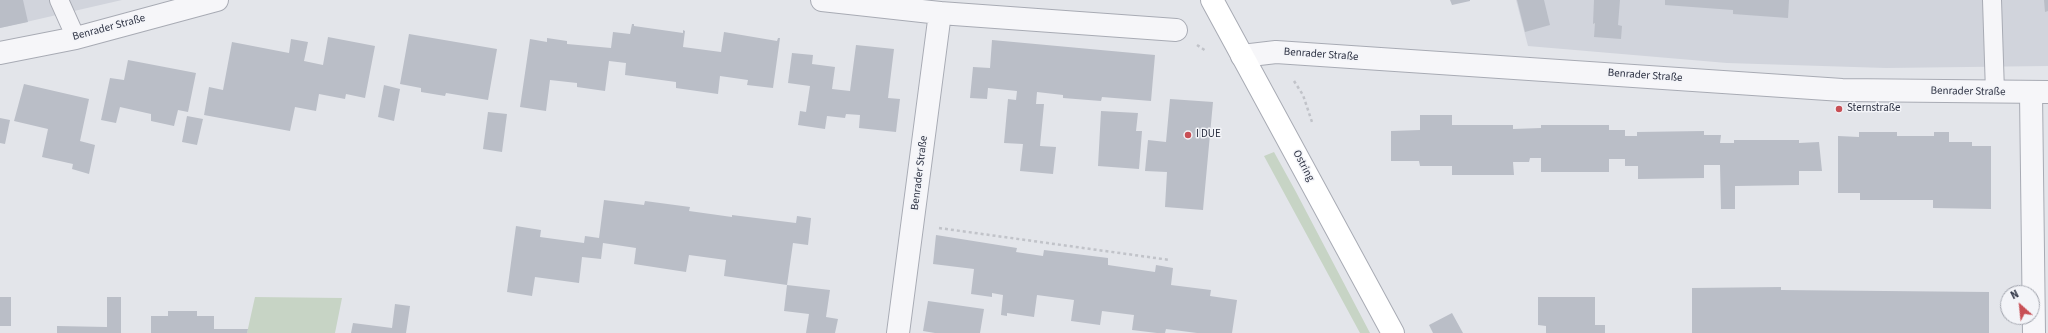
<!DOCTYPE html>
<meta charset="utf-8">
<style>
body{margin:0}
#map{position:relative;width:2048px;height:333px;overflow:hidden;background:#e3e5ea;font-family:"Source Sans 3",sans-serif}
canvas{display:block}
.north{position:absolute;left:2000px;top:285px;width:40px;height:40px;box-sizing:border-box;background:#f3f4f8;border:1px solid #a3a6af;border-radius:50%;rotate:333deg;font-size:11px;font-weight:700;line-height:16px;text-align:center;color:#2c3142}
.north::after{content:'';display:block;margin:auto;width:14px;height:18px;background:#c84f55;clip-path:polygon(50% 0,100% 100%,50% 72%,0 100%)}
</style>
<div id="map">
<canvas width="2048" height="333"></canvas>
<div class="north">N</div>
</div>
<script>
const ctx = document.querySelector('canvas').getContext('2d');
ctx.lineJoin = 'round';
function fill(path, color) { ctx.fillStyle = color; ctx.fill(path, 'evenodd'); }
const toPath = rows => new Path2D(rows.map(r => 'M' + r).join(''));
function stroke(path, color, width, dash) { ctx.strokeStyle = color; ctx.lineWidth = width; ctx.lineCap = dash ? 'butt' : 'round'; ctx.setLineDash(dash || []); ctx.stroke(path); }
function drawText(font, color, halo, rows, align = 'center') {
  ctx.font = font + ' "Source Sans 3",sans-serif'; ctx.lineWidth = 3; ctx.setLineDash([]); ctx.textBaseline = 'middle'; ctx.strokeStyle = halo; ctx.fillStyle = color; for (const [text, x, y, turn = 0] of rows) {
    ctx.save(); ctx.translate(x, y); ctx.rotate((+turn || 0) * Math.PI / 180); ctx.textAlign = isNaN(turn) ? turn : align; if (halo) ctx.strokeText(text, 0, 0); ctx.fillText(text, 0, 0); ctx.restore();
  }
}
const built = toPath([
 [0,0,122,0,0,28],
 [1516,0,2048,0,2048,66,1886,68,1727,63,1528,46]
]);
const green = toPath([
 [1274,152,1296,192,1370,333,1360,333,1264,156],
 [255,297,342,298,335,333,247,333]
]);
const building = toPath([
 [0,0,23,0,28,22,0,28],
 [1450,0,1470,0,1470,1,1452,5],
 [1517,0,1544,0,1550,25,1525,32],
 [1594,0,1620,0,1618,25,1622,26,1621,39,1594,37,1595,23,1593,24],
 [1665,0,1789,0,1788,18,1733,14,1733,10,1665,5],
 [2044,0,2048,0,2048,11,2045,12],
 [632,24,634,24,634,26,683,33,683,30,685,31,683,47,721,52,724,32,777,41,778,38,780,38,773,88,747,85,748,80,720,76,718,94,676,88,676,82,625,75,626,63,609,61,605,91,577,87,577,83,550,80,546,111,520,107,530,39,547,42,547,38,567,41,567,44,611,48,613,32,630,34],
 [409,34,497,49,488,100,446,93,445,96,421,92,421,88,400,84],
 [328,37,375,46,365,98,346,94,345,99,319,94,316,111,295,107,290,131,204,115,209,87,223,90,232,42,289,53,291,39,308,42,304,61,323,65],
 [992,40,1155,55,1151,101,1102,97,1101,101,1063,98,1063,95,1037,92,1036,104,1044,104,1040,146,1056,147,1053,174,1020,171,1023,144,1004,143,1008,99,1016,100,1017,91,988,88,987,99,970,98,973,67,990,68],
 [856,45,894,49,888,98,900,99,896,132,859,128,860,115,846,114,845,118,827,116,825,129,798,125,800,111,806,112,810,86,788,83,792,53,813,55,812,64,835,67,832,89,850,91],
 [128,60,196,73,188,112,178,110,174,126,151,121,151,114,120,107,116,123,101,120,110,78,124,80],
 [24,84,89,99,80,141,95,145,89,174,72,169,73,164,42,157,48,129,14,121],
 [384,85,400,89,394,121,378,117],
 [1170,99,1213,102,1203,210,1165,207,1167,172,1145,171,1148,140,1166,142],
 [1101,111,1138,113,1136,131,1142,131,1139,169,1098,166],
 [488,112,507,114,502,152,483,149],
 [1420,115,1452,115,1452,125,1513,125,1513,129,1541,128,1541,125,1609,125,1609,130,1625,130,1625,136,1637,136,1637,132,1704,131,1704,135,1721,135,1720,143,1734,143,1734,140,1799,140,1799,143,1819,142,1822,171,1799,171,1799,185,1735,186,1735,209,1721,209,1720,165,1704,165,1704,178,1638,179,1638,166,1625,166,1625,159,1609,159,1609,172,1541,172,1541,158,1530,158,1529,162,1513,162,1514,175,1452,175,1452,166,1420,166,1419,161,1391,161,1391,131,1420,130],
 [187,116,203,119,197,145,182,142],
 [0,118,10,120,5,144,0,143],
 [1859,132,1897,132,1897,136,1934,136,1934,132,1949,132,1949,142,1972,142,1972,146,1991,146,1991,209,1933,208,1933,200,1860,200,1860,193,1838,193,1838,136,1859,137],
 [604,200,644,205,645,201,690,207,689,211,732,217,732,215,796,223,797,216,811,218,808,245,793,243,787,285,724,276,726,260,689,255,686,272,634,264,636,248,603,243,601,259,582,257,579,283,535,277,532,296,507,292,516,226,541,230,540,237,584,243,585,236,599,238],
 [936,235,1017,248,1016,252,1043,256,1044,250,1108,258,1108,265,1155,272,1156,265,1173,268,1171,285,1211,290,1210,296,1237,300,1232,333,1197,333,1166,329,1165,333,1157,333,1132,330,1134,315,1102,311,1100,325,1071,321,1074,300,1037,295,1034,317,1007,313,1007,316,1001,315,1003,295,992,293,992,297,971,294,974,269,933,264],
 [787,285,830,290,826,317,838,319,835,333,806,333,809,314,784,311],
 [1781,287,1781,290,1989,292,1989,333,1692,333,1692,288],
 [0,297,11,297,11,326,0,326],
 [107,297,121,297,121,333,57,333,57,326,107,327],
 [1538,297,1595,297,1595,325,1605,325,1605,333,1546,333,1546,326,1538,325],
 [928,301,984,309,980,333,935,333,923,331],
 [395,304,410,306,406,333,351,333,353,323,392,328],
 [168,311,197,311,197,316,214,316,214,329,248,329,247,333,151,333,151,316,168,316],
 [1452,313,1463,333,1433,333,1429,325]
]);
const path = toPath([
 [1197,45,1206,51],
 [1294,81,1303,95,1312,122],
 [939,228,1170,260]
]);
const service = toPath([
 [59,0,76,38],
 [1992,0,1995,92]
]);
const minor = toPath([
 [822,0,940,13,1176,30],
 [0,53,76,38,217,0],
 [1242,56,1276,52,1842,90,2048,92],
 [2031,93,2034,333],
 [898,333,940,13]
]);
const secondary = toPath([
 [1212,0,1393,333]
]);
const markers = [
 [1839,109,4,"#c84f55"],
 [1188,135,4,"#c84f55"]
];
const streetNames = [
 ["Benrader Straße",109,28,-15],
 ["Benrader Straße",1321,55,4],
 ["Benrader Straße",1645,76,4],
 ["Benrader Straße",1968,92,1],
 ["Ostring",1303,166,62],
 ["Benrader Straße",920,173,-83]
];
const poiNames = [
 ["Sternstraße",1847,109],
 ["I DUE",1196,135]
];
fill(built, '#d1d4dc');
fill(green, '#c7d4c5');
fill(building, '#babec7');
stroke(service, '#a8abb4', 20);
stroke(minor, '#a8abb4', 24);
stroke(secondary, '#a8abb4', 24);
stroke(path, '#c1c3c9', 2.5, [3, 3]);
stroke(service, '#f6f6f9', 18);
stroke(minor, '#f6f6f9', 22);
stroke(secondary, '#fff', 22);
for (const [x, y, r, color] of markers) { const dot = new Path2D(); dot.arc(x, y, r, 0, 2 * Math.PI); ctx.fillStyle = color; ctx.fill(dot); stroke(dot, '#f3f4f8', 1.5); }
drawText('11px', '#2c3142', '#f3f4f8', streetNames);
drawText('11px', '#2c3142', '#f3f4f8', poiNames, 'left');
</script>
